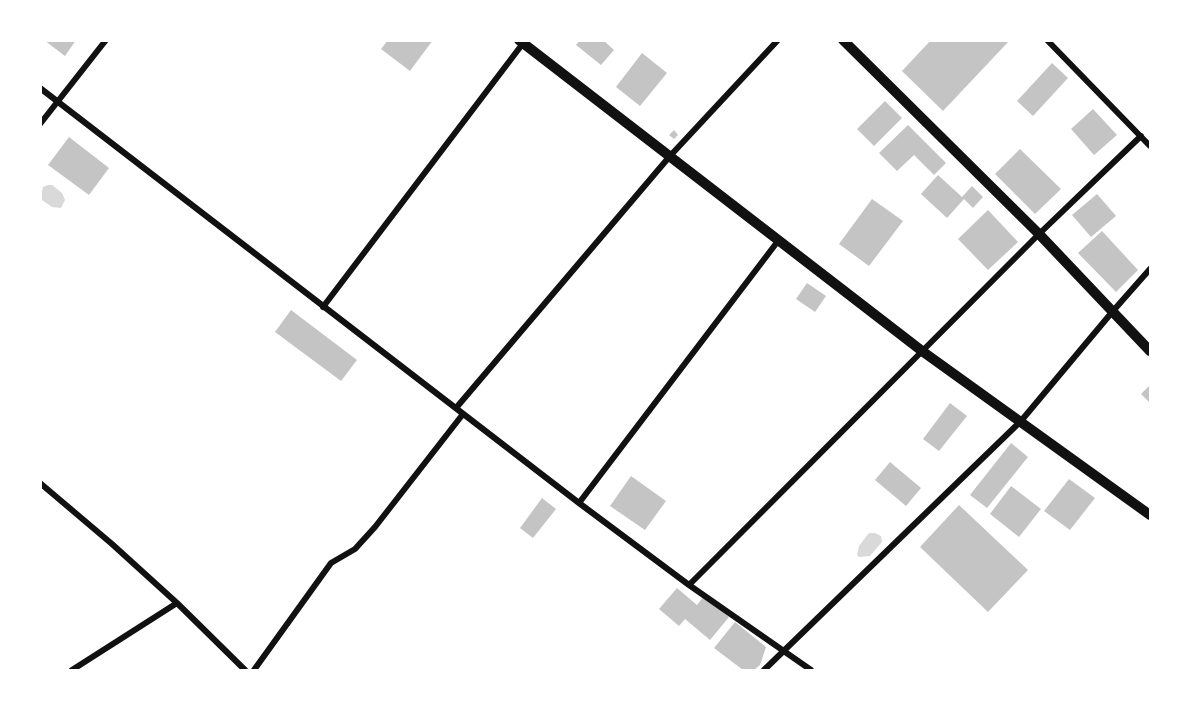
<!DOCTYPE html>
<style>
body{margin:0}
#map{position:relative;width:1191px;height:711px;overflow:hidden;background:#fff;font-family:"IBM Plex Serif",serif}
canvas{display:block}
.frame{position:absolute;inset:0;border:42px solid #fff;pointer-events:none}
</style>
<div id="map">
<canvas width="1191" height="711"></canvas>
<div class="frame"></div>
</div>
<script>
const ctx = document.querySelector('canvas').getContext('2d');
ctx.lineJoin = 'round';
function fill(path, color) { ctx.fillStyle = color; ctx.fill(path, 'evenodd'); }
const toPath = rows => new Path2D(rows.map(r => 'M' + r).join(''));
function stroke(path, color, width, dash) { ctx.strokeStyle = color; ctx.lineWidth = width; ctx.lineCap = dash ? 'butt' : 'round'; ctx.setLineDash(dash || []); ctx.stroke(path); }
const water = toPath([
 [48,185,52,185,62,193,65,200,61,208,52,207,42,200,41,195,43,187],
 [869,533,875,533,881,536,882,542,870,556,859,557,857,555,859,546]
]);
const building = toPath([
 [44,40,76,40,65,56],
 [388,40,433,40,410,71,381,49],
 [580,40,603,40,614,50,601,65,576,45],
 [931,40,1010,40,943,111,902,71],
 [642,53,667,73,640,106,616,87],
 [1052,63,1068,78,1033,116,1017,101],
 [885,101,902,118,874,146,857,129],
 [1093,109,1117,135,1094,155,1071,129],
 [908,125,946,163,934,175,914,155,897,171,879,153],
 [674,130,678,135,674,139,669,135],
 [69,137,109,168,89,195,48,165],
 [1020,149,1061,189,1035,214,995,174],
 [938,175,962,197,972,186,983,197,973,208,964,199,947,218,921,194],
 [1097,194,1116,216,1091,237,1072,215],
 [872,199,903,221,869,266,839,244],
 [988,210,1018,242,988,270,958,239],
 [1102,231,1138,270,1116,292,1078,253],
 [807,283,826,296,815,312,796,299],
 [291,310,357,360,341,381,275,332],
 [1150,385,1150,403,1141,394],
 [950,403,967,416,939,451,923,439],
 [1011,443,1028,457,987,508,970,495],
 [890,462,921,488,906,506,875,480],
 [631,476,666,501,645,530,610,506],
 [1069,479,1095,498,1070,530,1044,511],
 [1011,486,1041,509,1019,537,990,514],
 [542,498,556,509,533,538,520,528],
 [959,505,1028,570,988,612,920,547],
 [677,588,697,605,704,596,729,617,710,640,685,619,679,626,659,609],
 [735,622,766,647,760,665,754,670,743,670,714,648]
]);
const minor = toPath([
 [1047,40,1150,146],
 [40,88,579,503,689,585,811,670],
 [40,124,106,40],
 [323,307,524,42],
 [456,408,670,156,778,40],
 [40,483,112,544,177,603,245,670],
 [579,503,778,241],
 [689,585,1039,234,1141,136],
 [72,670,177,603],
 [254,670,331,563,355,549,375,527,463,414],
 [764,670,1021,421,1113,311,1150,269]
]);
const tertiary = toPath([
 [519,40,922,351,1150,515],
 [843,40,1039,234,1150,351]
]);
fill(water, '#d9d9d9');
fill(building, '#c4c4c4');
stroke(minor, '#111', 6);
stroke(tertiary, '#111', 10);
</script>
